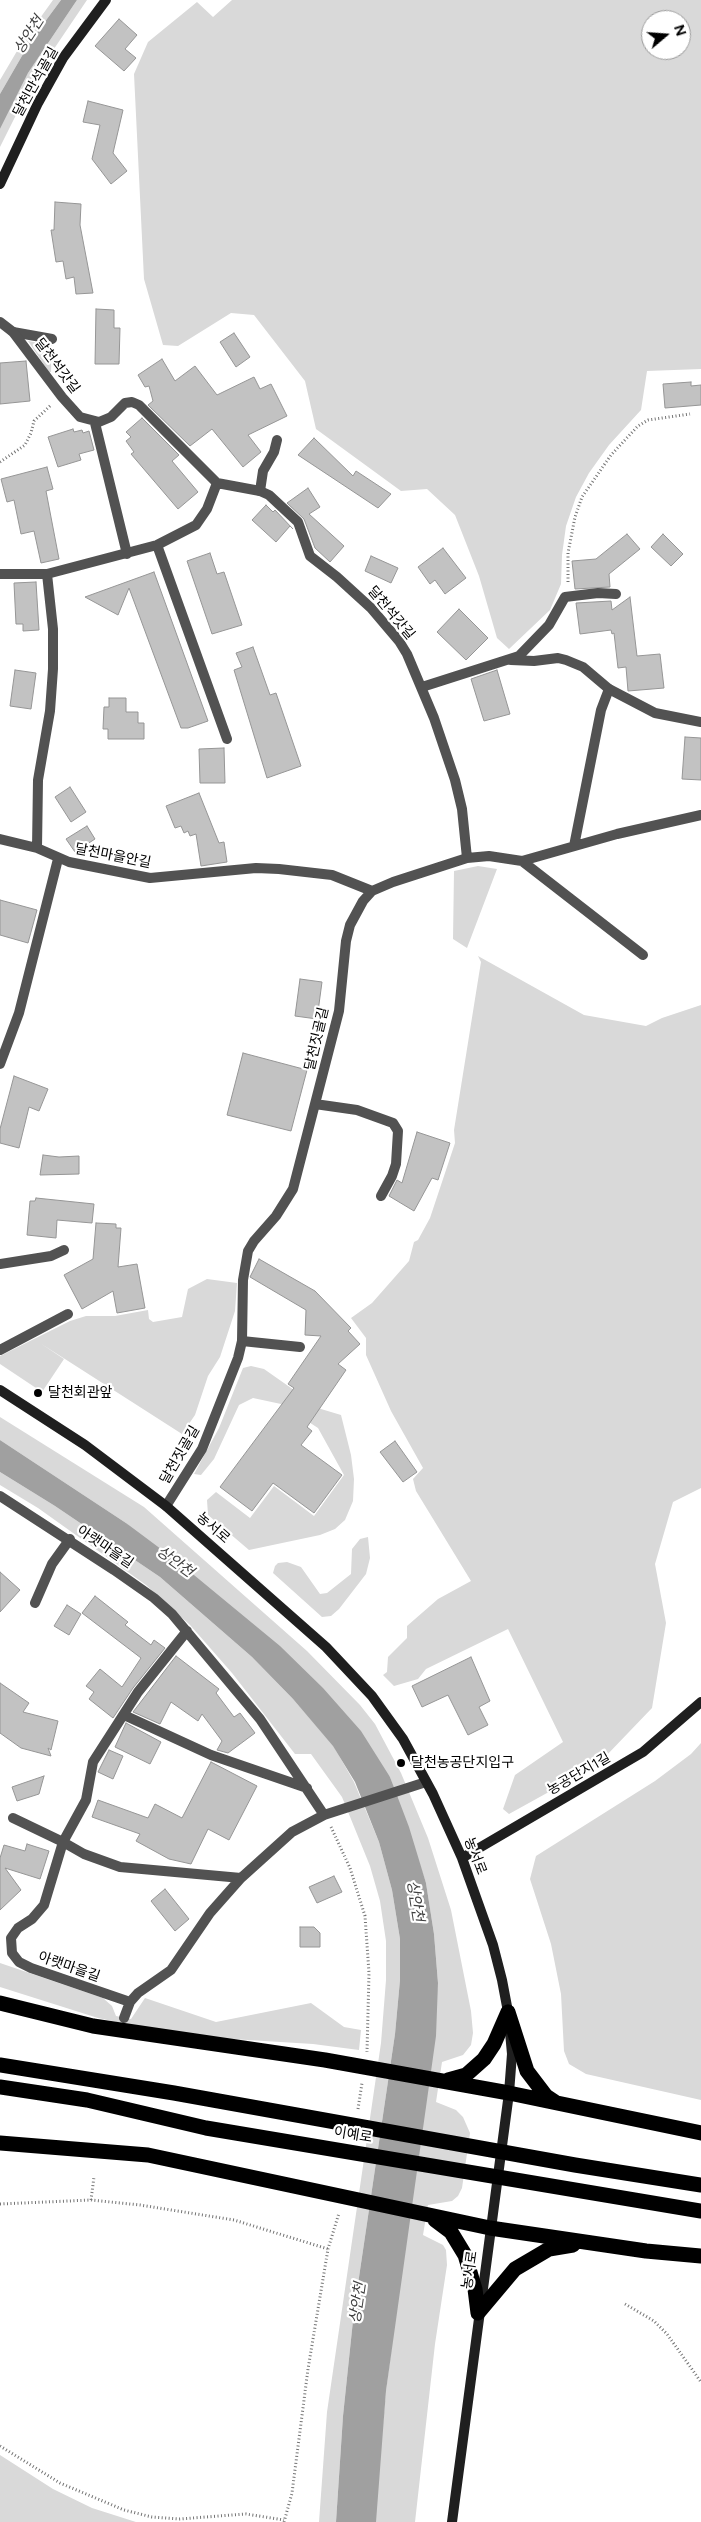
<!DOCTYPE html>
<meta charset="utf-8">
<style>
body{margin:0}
#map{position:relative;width:701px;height:2522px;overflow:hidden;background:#fff;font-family:Figtree,sans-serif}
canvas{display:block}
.north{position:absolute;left:641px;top:10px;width:50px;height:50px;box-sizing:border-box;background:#fff;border:1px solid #999;border-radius:50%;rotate:72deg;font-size:14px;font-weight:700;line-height:20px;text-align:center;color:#000}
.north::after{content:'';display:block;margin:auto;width:18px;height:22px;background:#000;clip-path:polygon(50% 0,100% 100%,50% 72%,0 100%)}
</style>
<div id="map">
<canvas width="701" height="2522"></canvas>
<div class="north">N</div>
</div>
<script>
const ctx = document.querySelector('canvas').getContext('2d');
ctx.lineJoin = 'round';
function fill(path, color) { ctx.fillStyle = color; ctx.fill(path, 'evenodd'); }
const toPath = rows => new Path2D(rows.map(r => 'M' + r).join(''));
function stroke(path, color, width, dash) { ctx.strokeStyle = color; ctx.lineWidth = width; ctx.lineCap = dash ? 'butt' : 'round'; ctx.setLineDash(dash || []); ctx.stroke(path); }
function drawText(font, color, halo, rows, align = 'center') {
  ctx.font = font + ' Figtree,"Noto Sans KR",sans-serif'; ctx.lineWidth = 4.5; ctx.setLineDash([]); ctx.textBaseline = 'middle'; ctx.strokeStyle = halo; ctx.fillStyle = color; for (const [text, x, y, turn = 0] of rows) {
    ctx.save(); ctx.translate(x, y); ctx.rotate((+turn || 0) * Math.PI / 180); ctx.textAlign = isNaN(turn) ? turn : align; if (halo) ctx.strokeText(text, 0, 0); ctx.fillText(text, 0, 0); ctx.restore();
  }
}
const green = toPath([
 [53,0,61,0,30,42,0,94,0,80,20,46],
 [77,0,87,0,35,77,0,147,0,129,28,73],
 [232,0,701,0,701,369,647,371,641,410,609,445,589,473,576,497,566,526,562,555,561,584,550,610,509,649,497,638,479,576,455,515,427,489,401,491,316,429,305,381,254,315,231,313,178,346,163,345,144,279,134,74,148,42,197,2,213,17],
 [651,20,681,20,681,50,651,50],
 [28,341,52,345,51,372,49,372],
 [478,866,497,869,467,948,453,939,454,871],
 [478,956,584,1015,646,1026,662,1018,701,1005,701,1488,673,1502,655,1564,666,1623,652,1708,605,1757,585,1772,509,1814,503,1809,515,1775,563,1742,508,1629,426,1669,418,1679,394,1686,383,1675,387,1672,388,1657,407,1638,407,1626,438,1599,471,1581,416,1491,413,1479,423,1468,391,1411,366,1355,366,1338,351,1318,372,1303,409,1261,414,1242,418,1240,430,1218,455,1143,454,1130,479,974,481,962],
 [207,1279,237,1283,235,1311,220,1357,208,1376,195,1415,182,1434,40,1343,64,1359,42,1392,0,1364,0,1356,70,1321,86,1316,115,1316,148,1310,149,1319,153,1322,182,1317,188,1289],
 [251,1366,264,1369,321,1409,341,1415,351,1455,354,1479,353,1501,345,1520,335,1529,320,1535,249,1550,208,1515,207,1500,216,1492,250,1518,274,1486,314,1516,344,1475,318,1428,281,1404,253,1398,239,1405,214,1459,201,1475,194,1474,219,1428,243,1368],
 [0,1417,144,1507,307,1651,360,1705,375,1724,401,1773,428,1838,451,1910,471,2011,473,2033,471,2045,463,2055,442,2062,436,2102,456,2110,463,2117,470,2133,462,2188,458,2196,452,2201,428,2205,423,2235,443,2245,446,2250,447,2265,435,2344,415,2522,376,2522,375,2511,386,2391,438,1983,434,1934,426,1883,390,1777,126,1523,0,1440],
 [0,1472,55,1506,160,1577,252,1657,293,1699,333,1745,354,1782,379,1842,392,1890,400,1939,400,1980,395,2034,354,2311,343,2416,336,2522,319,2522,327,2412,381,2043,386,1980,386,1941,380,1901,370,1866,342,1797,311,1754,295,1754,232,1673,190,1625,146,1585,38,1508,0,1485],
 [368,1537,370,1558,366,1574,339,1609,331,1616,322,1617,273,1573,275,1566,278,1563,287,1562,301,1567,320,1594,327,1593,351,1574,352,1549,360,1539],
 [701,1743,701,2100,586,2074,569,2064,564,2051,561,1994,551,1944,530,1879,536,1856,655,1781,691,1754],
 [0,1963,103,1998,112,2006,116,2016,131,2019,145,1998,216,2022,311,2003,344,2027,361,2030,359,2050,313,2044,183,2036,98,2018,0,1987],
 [0,2455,53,2489,92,2508,136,2522,0,2522]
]);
const water = toPath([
 [61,0,77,0,28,73,0,129,0,94,30,42],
 [0,1440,126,1523,177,1561,280,1646,323,1688,361,1731,390,1777,409,1827,426,1883,434,1934,438,1983,436,2036,386,2391,376,2522,336,2522,343,2416,354,2311,395,2034,400,1980,400,1939,392,1890,379,1842,355,1782,333,1746,293,1699,252,1657,160,1577,55,1506,0,1472]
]);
const building = toPath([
 [119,19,137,35,125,49,136,58,124,71,95,46,119,19],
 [88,101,123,110,113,153,127,171,111,184,92,159,100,125,83,122,88,101],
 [55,202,81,204,80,225,93,293,76,294,74,277,66,279,63,261,56,262,51,230,54,230,55,202],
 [96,309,114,310,114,328,120,328,119,364,95,364,96,309],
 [234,333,250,357,236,367,220,342,234,333],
 [162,359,175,381,195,366,217,395,254,377,260,389,271,384,287,416,248,435,261,452,243,467,212,429,190,446,148,405,153,401,149,386,145,387,138,375,162,359],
 [26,361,30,401,0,404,0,363,26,361],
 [691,382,691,386,701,385,701,405,665,408,663,384,691,382],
 [142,418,179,455,172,461,198,492,178,509,131,454,134,452,126,441,131,437,126,432,142,418],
 [73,429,74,432,82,430,83,433,89,431,94,450,79,454,81,460,58,467,48,437,73,429],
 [314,438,353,476,356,471,391,494,378,508,298,455,314,438],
 [47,467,53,489,46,491,59,559,41,563,34,531,21,534,14,500,7,502,1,479,47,467],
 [308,488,320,507,309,514,344,546,330,562,315,548,304,519,287,503,308,488],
 [266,505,273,512,275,510,293,529,290,526,276,542,252,520,266,505],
 [627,534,640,549,609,574,610,587,575,589,572,561,596,559,627,534],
 [663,534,683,554,671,566,651,547,663,534],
 [443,548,466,578,445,594,435,580,430,584,418,567,443,548],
 [210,553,217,574,224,572,242,625,212,634,187,561,210,553],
 [371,556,398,568,391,583,365,571,371,556],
 [154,572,208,721,188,728,181,728,129,588,118,615,85,597,154,572],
 [36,582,39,630,23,631,23,624,16,624,14,583,36,582],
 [630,597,637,656,660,654,664,688,628,691,626,667,618,668,614,633,612,634,611,630,580,634,576,603,611,601,612,610,630,597],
 [459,609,488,638,466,660,437,632,459,609],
 [253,647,270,695,276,693,301,766,267,778,234,670,242,667,236,653,253,647],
 [15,670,36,673,31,709,10,706,15,670],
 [497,670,510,714,484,721,471,679,497,670],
 [109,698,126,698,126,712,138,712,138,723,144,723,144,739,108,739,108,729,103,729,104,707,109,707,109,698],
 [685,737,701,738,701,780,682,779,685,737],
 [224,748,225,783,200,783,199,749,224,748],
 [70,787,86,812,71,822,55,797,70,787],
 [199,793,219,843,224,842,227,862,201,866,196,834,190,836,188,831,184,833,181,826,175,828,166,806,199,793],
 [87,826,95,839,75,852,66,839,87,826],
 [0,900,37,910,28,943,0,935,0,900],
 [300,979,322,982,317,1019,295,1016,300,979],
 [243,1053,307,1070,291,1131,227,1115,243,1053],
 [14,1076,48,1089,39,1111,29,1107,19,1148,0,1143,0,1129,14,1076],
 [417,1132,450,1143,438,1180,432,1178,414,1211,389,1196,397,1180,402,1183,417,1132],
 [43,1155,59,1157,79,1156,79,1174,40,1175,43,1155],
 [36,1198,94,1204,92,1223,57,1220,56,1238,27,1235,30,1201,35,1201,36,1198],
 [96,1223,116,1224,116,1228,121,1228,118,1267,137,1264,145,1308,117,1313,113,1291,82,1309,64,1275,93,1259,96,1223],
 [259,1259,315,1291,351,1328,348,1331,360,1344,338,1364,346,1370,307,1427,312,1431,301,1445,342,1475,314,1513,273,1483,252,1511,220,1487,294,1388,288,1384,321,1336,305,1335,306,1310,250,1277,259,1259],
 [395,1441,417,1472,403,1482,380,1452,395,1441],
 [0,1572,20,1590,0,1612,0,1572],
 [95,1596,128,1622,125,1625,151,1645,154,1640,165,1648,133,1688,113,1718,89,1699,94,1692,86,1686,100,1669,122,1687,141,1658,82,1613,95,1596],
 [67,1605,81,1614,69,1635,54,1626,67,1605],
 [176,1656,219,1689,216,1693,234,1717,240,1713,255,1733,228,1753,217,1750,222,1741,202,1714,198,1721,171,1702,160,1724,133,1712,176,1656],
 [471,1657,490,1701,479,1707,488,1725,468,1735,448,1695,422,1707,412,1686,471,1657],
 [0,1683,29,1703,23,1712,58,1721,51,1750,48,1748,51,1756,21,1748,0,1733,0,1683],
 [126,1723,161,1742,150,1764,115,1747,126,1723],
 [109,1750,123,1756,113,1779,98,1772,109,1750],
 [211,1762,257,1786,229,1840,208,1829,191,1864,169,1859,136,1841,140,1834,92,1817,98,1800,148,1818,155,1804,182,1818,211,1762],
 [44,1776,39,1794,17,1801,12,1787,44,1776],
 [27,1844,49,1851,40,1879,5,1868,21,1890,0,1910,0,1858,4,1845,25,1851,27,1844],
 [334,1876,342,1892,317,1903,309,1887,334,1876],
 [165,1889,189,1919,175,1931,151,1901,165,1889],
 [300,1927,314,1927,320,1933,320,1947,300,1947,300,1927]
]);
const path = toPath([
 [0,462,25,445,31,433,34,421,51,405],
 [568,582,568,553,575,517,582,497,611,455,638,426,648,420,690,414],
 [331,1827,350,1868,365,1916,369,1973,367,2052],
 [358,2109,362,2083],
 [91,2200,94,2177],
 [0,2204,91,2200,140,2205,234,2220,328,2249],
 [625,2304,654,2321,667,2334,701,2382],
 [0,2446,60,2483,124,2510,152,2517,179,2519,246,2514,284,2520],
 [284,2522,292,2493,308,2369,328,2249,339,2213]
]);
const lane = toPath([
 [13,332,52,339],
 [260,491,263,471,274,452,277,440],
 [609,689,655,713,701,722],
 [0,1264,51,1256,64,1250],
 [242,1341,300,1347],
 [0,1350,68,1314],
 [35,1603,52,1564,70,1539],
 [13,1818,63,1842]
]);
const street = toPath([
 [0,322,13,332,62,397,80,417,99,422,111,417,125,403,132,402,139,405,217,483,260,491,269,495,298,522,310,556,337,577,371,608,399,641,407,654,434,718,455,780,462,809,467,858],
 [95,423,127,554],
 [157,545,227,739],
 [0,574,47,574,157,545,196,525,207,509,217,483],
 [511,660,534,661,558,658,566,660,583,667,609,689,601,710,574,846],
 [422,687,519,656,549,625,565,597,598,593,616,594],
 [0,839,37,848,69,862,150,878,256,868,279,869,332,875,372,891],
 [37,848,38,780,50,711,53,669,53,629,47,574],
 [522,861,643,955],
 [0,1064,19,1013,58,859],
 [315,1104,357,1110,393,1123,398,1131,396,1164,392,1176,381,1196],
 [0,1496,114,1570,154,1598,172,1614,260,1719,324,1815],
 [166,1506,202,1449,238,1358,242,1341,243,1280,248,1251,254,1241,276,1216,293,1189,339,1011,346,941,350,925,363,901,372,891,393,882,467,858,489,856,522,861,617,834,701,815],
 [124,1715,211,1755,307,1788],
 [63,1842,84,1854,120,1867,241,1878],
 [130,2002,31,1968,19,1962,12,1953,11,1938,18,1928,32,1919,44,1905,63,1842,86,1800,93,1762,138,1692,187,1631],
 [124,2018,130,2002,138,1993,171,1970,210,1913,241,1878,292,1832,324,1815,426,1782]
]);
const secondary = toPath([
 [0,184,38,103,63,58,106,0],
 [0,1390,85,1445,166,1506,326,1647,372,1696,403,1739,433,1794,462,1858,493,1945,502,1980,509,2017],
 [462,1858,643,1752,701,1702],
 [452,2522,509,2093,512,2054,510,2032]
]);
const highway = toPath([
 [0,2003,93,2026,325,2060,509,2093,701,2133],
 [508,2012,527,2071,546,2096,555,2102],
 [0,2065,174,2093,575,2165,701,2185],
 [448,2080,466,2075,484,2059,494,2044,508,2012],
 [0,2087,87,2100,206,2128,701,2211],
 [0,2143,148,2155,490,2228,646,2251,701,2256],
 [435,2220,451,2232,465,2255,475,2289,478,2313],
 [478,2313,515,2269,549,2249,573,2245]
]);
const markers = [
 [38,1393,5,"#000"],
 [401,1763,5,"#000"]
];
const streetNames = [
 ["달천만석골길",36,82,-61],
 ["달천석갓길",57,366,53],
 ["달천석갓길",391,613,50],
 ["달천마을안길",113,856,11],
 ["달천짓골길",317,1039,-77],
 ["달천짓골길",180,1455,-60],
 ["농서로",213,1528,41],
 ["아랫마을길",105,1547,34],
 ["농공단지1길",579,1774,-30],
 ["농서로",475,1856,69],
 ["아랫마을길",69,1967,19],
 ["이예로",353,2135,9],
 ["농서로",470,2270,-82]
];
const poiNames = [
 ["달천회관앞",48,1393],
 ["달천농공단지입구",411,1763]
];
const waterNames = [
 ["상안천",29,35,-57],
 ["상안천",175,1562,36],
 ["상안천",415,1901,81],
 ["상안천",358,2303,-82]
];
fill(green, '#d9d9d9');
fill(water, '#a0a0a0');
fill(building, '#c2c2c2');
stroke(building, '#969696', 1);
stroke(path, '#747474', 3, [1, 2.5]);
stroke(lane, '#525252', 10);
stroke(street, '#525252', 10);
stroke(secondary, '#1f1f1f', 10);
stroke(highway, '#000', 15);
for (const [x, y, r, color] of markers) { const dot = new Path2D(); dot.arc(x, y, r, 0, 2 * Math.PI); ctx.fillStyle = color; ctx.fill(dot); stroke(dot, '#fff', 2); }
drawText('14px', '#000', '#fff', streetNames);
drawText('14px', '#000', '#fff', poiNames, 'left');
drawText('italic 15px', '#414141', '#fff', waterNames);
</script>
